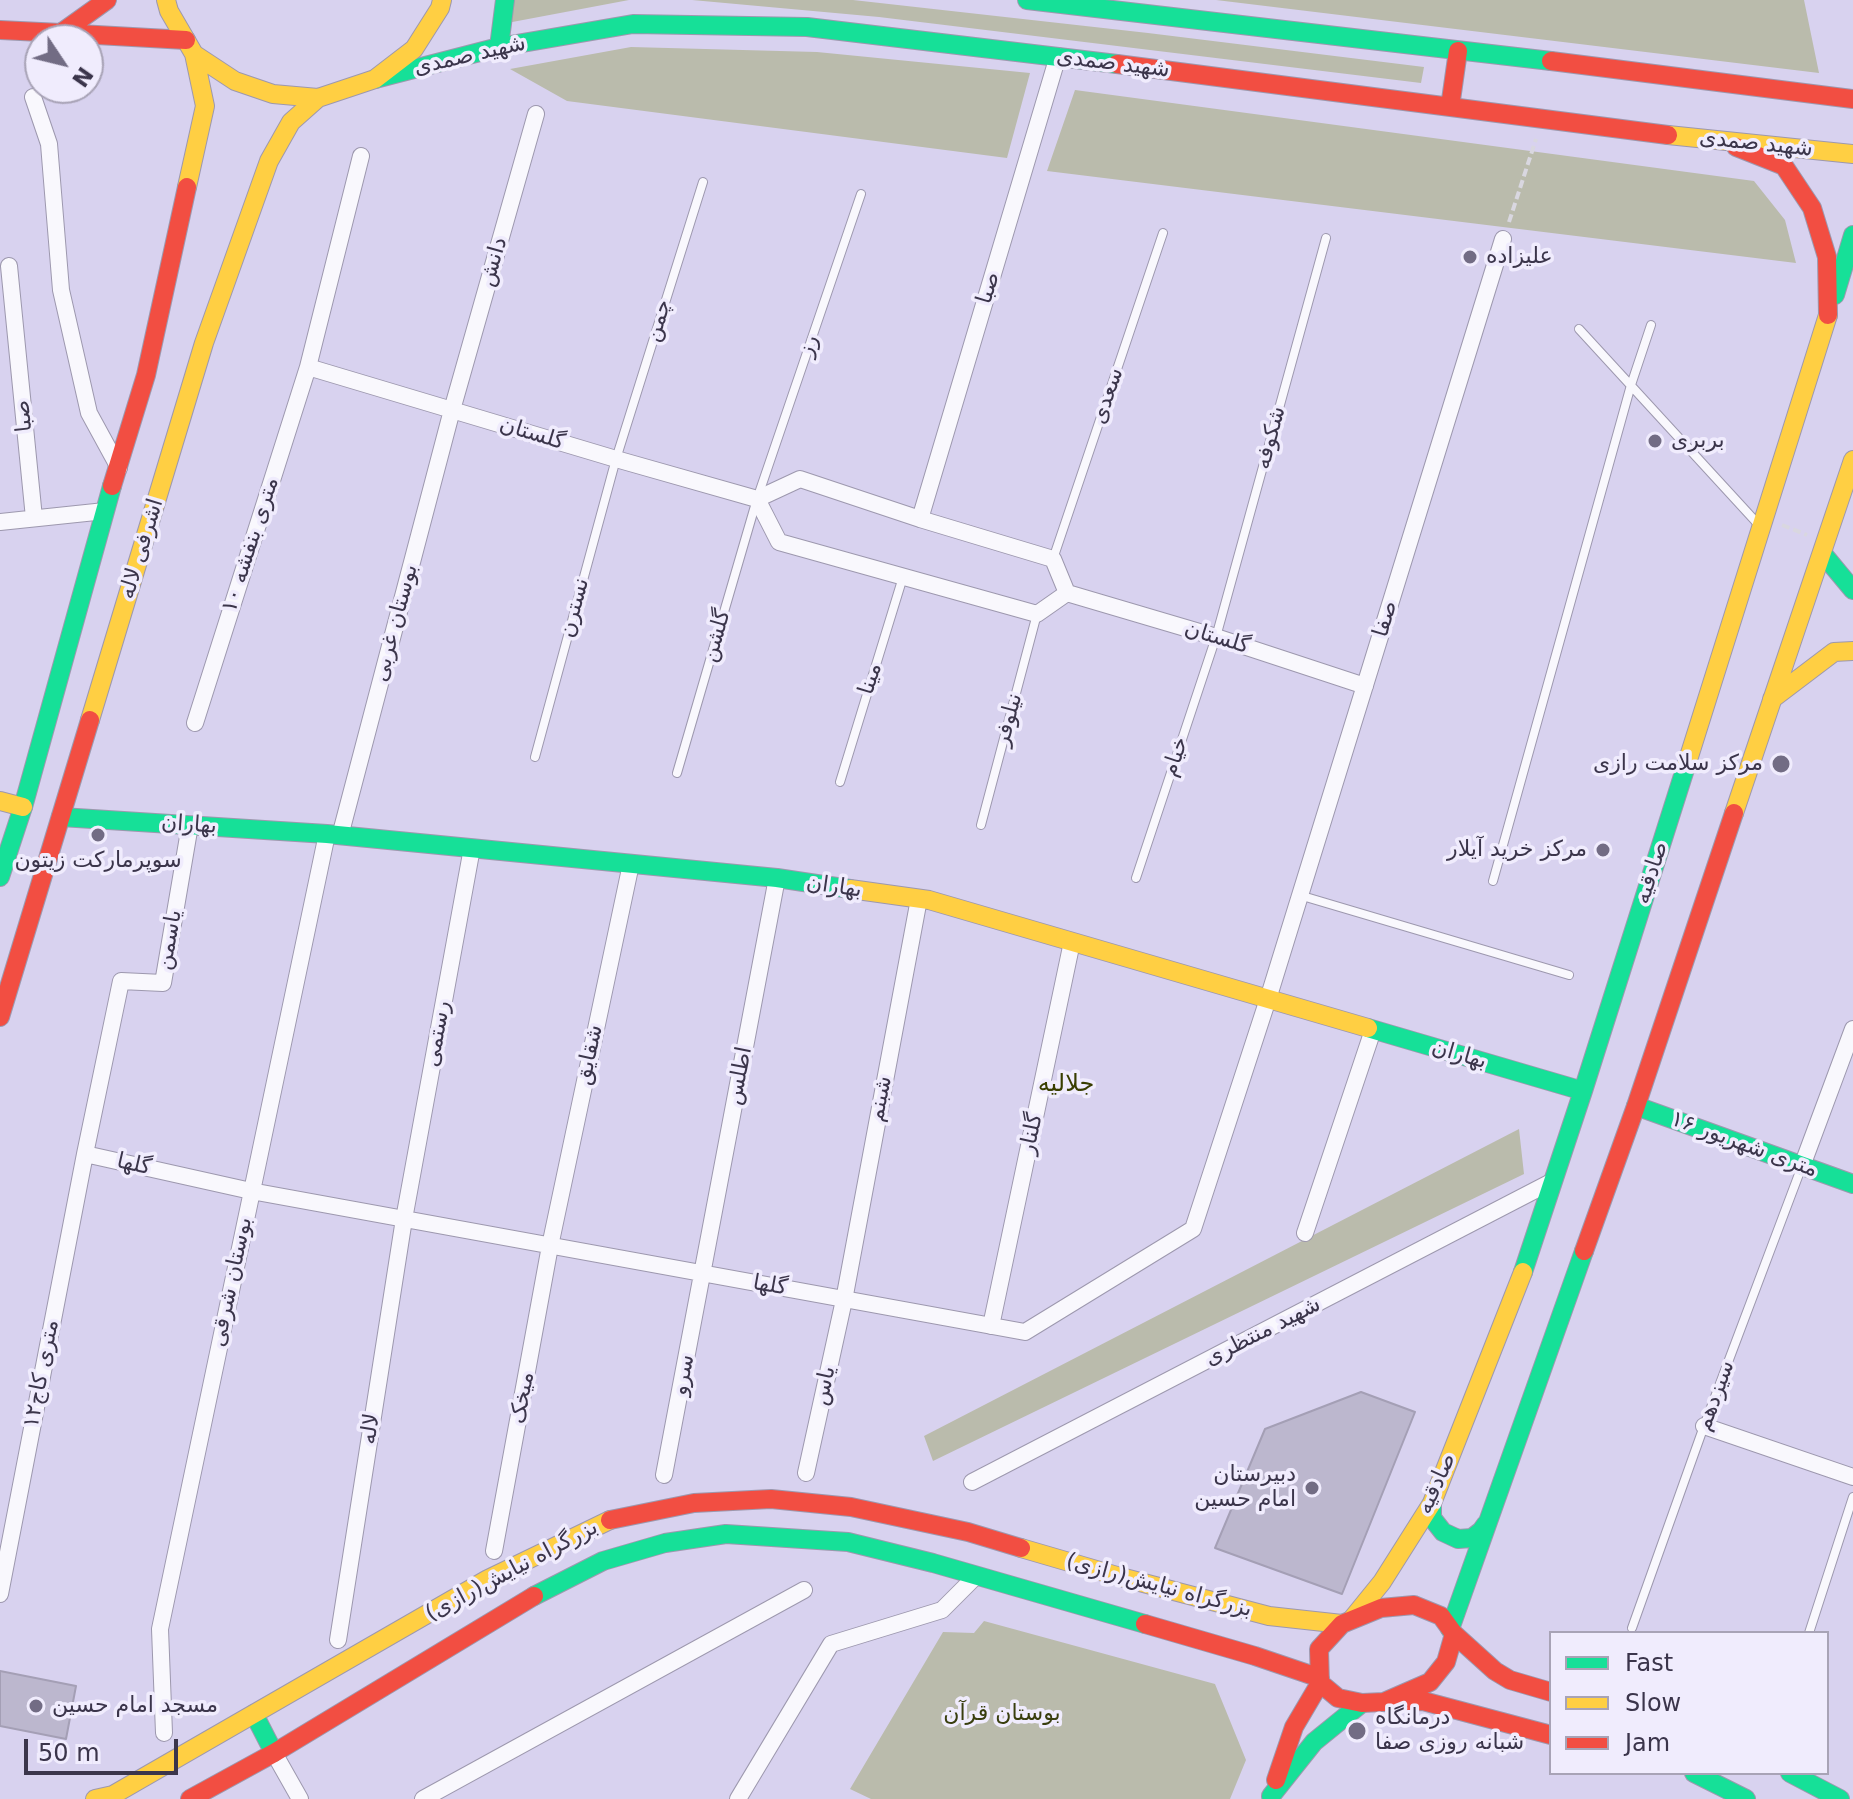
<!DOCTYPE html>
<meta charset="utf-8">
<style>
body{margin:0}
#map{position:relative;width:1853px;height:1799px;overflow:hidden;background:#d8d2ef;font-family:"DejaVu Sans",sans-serif}
canvas{display:block}
.legend{position:absolute;left:1549px;top:1631px;width:280px;height:144px;box-sizing:border-box;background:#f0ecfd;border:2px solid #a8a3b6;margin:0;padding:10px 14px;list-style:none;font-size:24px;color:#3b354b}
.legend li{display:flex;align-items:center;gap:16px;height:40px}
.legend b{width:40px;border:2px solid #a8a3b6}
.north{position:absolute;left:24px;top:24px;width:80px;height:80px;box-sizing:border-box;background:#f0ecfd;border:2px solid #a8a3b6;border-radius:50%;rotate:125deg;font-size:22px;font-weight:700;line-height:32px;text-align:center;color:#3b354b}
.north::after{content:'';display:block;margin:auto;width:28px;height:36px;background:#726c84;clip-path:polygon(50% 0,100% 100%,50% 72%,0 100%)}
.scale{position:absolute;left:24px;top:1739px;width:154px;height:36px;box-sizing:border-box;border:4px solid #3b354b;border-top:0;padding-left:10px;font-size:24px;line-height:28px;white-space:nowrap;color:#3b354b;-webkit-text-stroke:6px #f0ecfd;paint-order:stroke}
</style>
<div id="map">
<canvas width="1853" height="1799"></canvas>
<ul class="legend">
<li><b style="height:10px;background:#16e098"></b>Fast</li>
<li><b style="height:10px;background:#ffcf43"></b>Slow</li>
<li><b style="height:10px;background:#f24e42"></b>Jam</li>
</ul>
<div class="north">N</div>
<div class="scale">50 m</div>
</div>
<script>
const ctx = document.querySelector('canvas').getContext('2d');
ctx.lineJoin = 'round';
function fill(path, color) { ctx.fillStyle = color; ctx.fill(path, 'evenodd'); }
const toPath = rows => new Path2D(rows.map(r => 'M' + r).join(''));
function stroke(path, color, width, dash) { ctx.strokeStyle = color; ctx.lineWidth = width; ctx.lineCap = dash ? 'butt' : 'round'; ctx.setLineDash(dash || []); ctx.stroke(path); }
function drawText(font, color, halo, rows, align = 'center') {
  ctx.font = font + ' "DejaVu Sans",Cairo,sans-serif'; ctx.lineWidth = 7; ctx.setLineDash([]); ctx.textBaseline = 'middle'; ctx.strokeStyle = halo; ctx.fillStyle = color; for (const [text, x, y, turn = 0] of rows) {
    ctx.save(); ctx.translate(x, y); ctx.rotate((+turn || 0) * Math.PI / 180); ctx.textAlign = isNaN(turn) ? turn : align; if (halo) ctx.strokeText(text, 0, 0); ctx.fillText(text, 0, 0); ctx.restore();
  }
}
const green = toPath([
 [511,0,629,0,507,23],
 [692,0,853,0,1148,33,1424,67,1421,83,879,17],
 [1216,0,1804,0,1819,73],
 [631,47,817,52,1030,73,1007,158,567,101,510,69],
 [1075,90,1754,181,1785,220,1796,263,1047,171],
 [1519,1129,1524,1174,933,1461,924,1436],
 [984,1621,1215,1684,1246,1760,1230,1799,871,1799,850,1789,943,1632,974,1633]
]);
const building = toPath([
 [1361,1392,1415,1412,1342,1594,1215,1548,1265,1429,1361,1392],
 [0,1671,76,1686,66,1739,0,1726,0,1671]
]);
const path = toPath([
 [1509,222,1536,139],
 [1782,525,1807,535]
]);
const lane = toPath([
 [1579,329,1758,524],
 [1053,559,1163,233],
 [535,757,616,459,703,182],
 [677,773,757,499,861,194],
 [840,782,903,577],
 [981,825,1037,614],
 [1136,878,1216,637,1326,238],
 [1493,881,1631,385,1651,325],
 [1299,895,1569,975],
 [1632,1628,1704,1426,1802,1166],
 [1809,1633,1853,1497]
]);
const street = toPath([
 [33,97,49,144,61,290,89,413,119,468],
 [9,266,34,518],
 [308,367,616,459,757,499,800,479,920,519,1053,559,1067,593,1216,637,1365,686],
 [757,499,779,542,1037,614,1067,593],
 [920,519,1058,56],
 [0,522,105,511],
 [195,723,308,367,361,156],
 [340,836,452,410,536,114],
 [85,1154,251,1191,1025,1332,1193,1229,1268,999,1503,239],
 [1802,1166,1853,1029],
 [1305,1233,1373,1030],
 [991,1326,1072,942],
 [1704,1426,1853,1477],
 [806,1473,844,1300,919,899],
 [664,1475,777,878],
 [972,1482,1553,1181],
 [494,1551,550,1246,631,864],
 [0,1594,85,1154,121,981,163,983,190,825],
 [338,1640,404,1219,472,848],
 [164,1733,160,1629,327,834],
 [274,1753,300,1799],
 [423,1799,804,1590],
 [738,1799,831,1644,942,1610,976,1576]
]);
const fast = toPath([
 [1027,0,1551,61],
 [499,47,505,0],
 [375,79,499,47,633,24,807,27,1117,64],
 [1835,295,1853,235],
 [1823,554,1853,590],
 [61,817,327,834,777,878,850,889],
 [0,877,23,807,112,486],
 [1368,1028,1583,1091],
 [1636,1106,1853,1184],
 [1523,1272,1583,1091,1687,763],
 [1432,1503,1432,1518,1443,1532,1458,1539,1472,1538,1481,1531,1486,1524],
 [534,1596,603,1561,665,1543,726,1534,848,1542,933,1563,1145,1624],
 [1450,1629,1584,1251],
 [254,1714,274,1753],
 [1694,1773,1746,1799],
 [1790,1773,1840,1799],
 [1271,1796,1314,1742,1362,1703]
]);
const slow = toPath([
 [166,0,169,11,194,54,235,81,273,94,318,98,375,79,414,49,440,8,442,0],
 [1668,135,1853,154],
 [187,187,205,106,194,54],
 [1772,699,1834,652,1853,651],
 [90,720,204,343,269,161,291,122,318,98],
 [1687,763,1828,315],
 [0,801,23,807],
 [1734,813,1853,460],
 [850,889,929,900,1368,1028],
 [1021,1548,1117,1576,1269,1616,1342,1624],
 [1352,1619,1382,1582,1432,1503,1523,1272],
 [95,1799,113,1795,488,1579,610,1520]
]);
const jam = toPath([
 [107,0,61,33,186,40],
 [0,30,61,33],
 [1551,61,1853,99],
 [1117,64,1668,135],
 [1450,107,1458,51],
 [1736,147,1784,166,1812,208,1827,257,1828,315],
 [112,486,146,375,187,187],
 [0,1017,90,720],
 [1584,1251,1636,1106,1734,813],
 [610,1520,694,1503,771,1499,851,1507,968,1532,1021,1548],
 [1414,1605,1441,1616,1454,1634,1446,1662,1430,1682,1384,1702,1362,1703,1338,1698,1320,1683,1319,1649,1342,1624,1381,1608,1414,1605],
 [1145,1624,1255,1656,1320,1678],
 [1454,1634,1495,1671,1510,1680,1551,1692],
 [1393,1702,1423,1701,1551,1735],
 [1276,1780,1294,1727,1320,1683],
 [190,1799,274,1753,534,1596]
]);
const markers = [
 [1470,257,8,"#726c84"],
 [1655,441,8,"#726c84"],
 [1781,764,10,"#726c84"],
 [98,835,8,"#726c84"],
 [1603,850,8,"#726c84"],
 [1312,1488,8,"#726c84"],
 [36,1706,8,"#726c84"],
 [1357,1731,10,"#726c84"]
];
const streetNames = [
 ["شهید صمدی",470,56,-13],
 ["شهید صمدی",1113,64,7],
 ["شهید صمدی",1756,144,6],
 ["دانش",494,262,-74],
 ["صبا",989,288,-73],
 ["چمن",659,321,-73],
 ["رز",809,346,-71],
 ["سعدی",1108,396,-71],
 ["صبا",24,416,-96],
 ["گلستان",532,434,17],
 ["شکوفه",1271,438,-75],
 ["۱۰ متری بنفشه",251,545,-72],
 ["اشرفی لاله",142,549,-73],
 ["نسترن",575,608,-75],
 ["صفا",1386,619,-73],
 ["بوستان غربی",396,623,-75],
 ["گلشن",717,636,-74],
 ["گلستان",1217,638,17],
 ["مینا",871,679,-73],
 ["نیلوفر",1009,720,-75],
 ["خیام",1176,757,-72],
 ["بهاران",189,825,4],
 ["صادقیه",1652,873,-72],
 ["بهاران",834,887,8],
 ["یاسمن",170,940,-80],
 ["رستمی",438,1034,-80],
 ["شقایق",590,1055,-78],
 ["بهاران",1459,1055,16],
 ["اطلس",740,1076,-79],
 ["شبنم",881,1099,-79],
 ["گلنار",1032,1134,-78],
 ["۱۶ متری شهریور",1744,1145,20],
 ["گلها",134,1165,13],
 ["بوستان شرقی",232,1282,-78],
 ["گلها",770,1286,10],
 ["شهید منتظری",1263,1332,-27],
 ["۱۲متری کاج",42,1374,-79],
 ["سرو",684,1375,-79],
 ["یاس",825,1386,-78],
 ["سیزدهم",1716,1396,-70],
 ["میخک",523,1398,-80],
 ["لاله",371,1429,-81],
 ["صادقیه",1437,1484,-66],
 ["بزرگراه نیایش(رازی)",512,1571,-28],
 ["بزرگراه نیایش(رازی)",1159,1586,15]
];
const poiNames = [
 ["علیزاده",1486,257],
 ["بربری",1671,441],
 ["مرکز سلامت رازی",1763,764,"right"],
 ["مرکز خرید آیلار",1587,850,"right"],
 ["سوپرمارکت زیتون",98,861,"center"],
 ["دبیرستان",1296,1475,"right"],
 ["امام حسین",1296,1500,"right"],
 ["مسجد امام حسین",52,1706],
 ["درمانگاه",1375,1718],
 ["شبانه روزی صفا",1375,1743]
];
const parkNames = [
 ["بوستان قرآن",1002,1714]
];
const neighbourhoodNames = [
 ["جلالیه",1066,1085]
];
fill(green, '#babbac');
fill(building, '#bcb7ce');
stroke(building, '#a49fb5', 2);
stroke(lane, '#9d98ae', 10);
stroke(street, '#9d98ae', 18);
stroke(fast, '#9d98ae', 20);
stroke(slow, '#9d98ae', 20);
stroke(jam, '#9d98ae', 20);
stroke(path, '#d9d7e0', 4, [8, 4]);
stroke(lane, '#f9f8fd', 8);
stroke(street, '#f9f8fd', 16);
stroke(fast, '#16e098', 18);
stroke(slow, '#ffcf43', 18);
stroke(jam, '#f24e42', 18);
for (const [x, y, r, color] of markers) { const dot = new Path2D(); dot.arc(x, y, r, 0, 2 * Math.PI); ctx.fillStyle = color; ctx.fill(dot); stroke(dot, '#f0ecfd', 3); }
drawText('22px', '#3b354b', '#f0ecfd', streetNames);
drawText('22px', '#3b354b', '#f0ecfd', poiNames, 'left');
drawText('22px', '#393e0e', '#f0ecfd', parkNames);
drawText('24px', '#393e00', '#f0ecfd', neighbourhoodNames);
</script>
